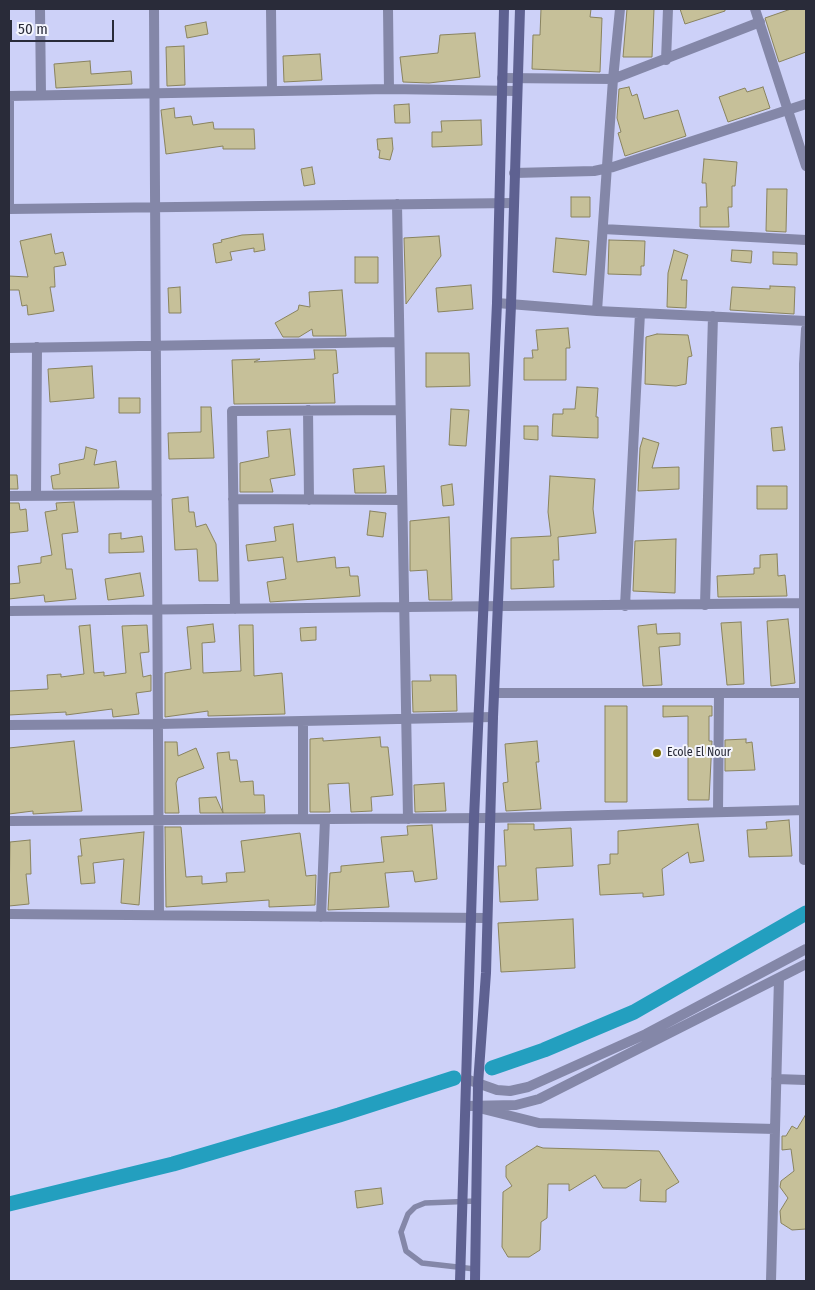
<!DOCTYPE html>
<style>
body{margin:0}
#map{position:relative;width:815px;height:1290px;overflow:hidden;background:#cdd1f8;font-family:"Fira Sans Condensed",sans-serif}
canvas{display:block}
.frame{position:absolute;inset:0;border:10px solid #292b39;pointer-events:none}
.scale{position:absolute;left:10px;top:20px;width:104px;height:22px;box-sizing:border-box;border:2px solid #292b39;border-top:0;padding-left:6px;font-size:15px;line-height:18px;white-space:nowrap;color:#292b39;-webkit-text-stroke:4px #f4f5fd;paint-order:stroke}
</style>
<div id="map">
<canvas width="815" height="1290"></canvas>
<div class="frame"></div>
<div class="scale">50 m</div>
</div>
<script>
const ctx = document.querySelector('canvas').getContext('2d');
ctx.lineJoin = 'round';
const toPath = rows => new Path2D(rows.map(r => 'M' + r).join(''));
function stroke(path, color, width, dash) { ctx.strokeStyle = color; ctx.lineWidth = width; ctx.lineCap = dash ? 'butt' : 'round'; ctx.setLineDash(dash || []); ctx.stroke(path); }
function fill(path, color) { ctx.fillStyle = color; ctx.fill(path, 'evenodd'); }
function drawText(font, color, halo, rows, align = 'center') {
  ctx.font = font + ' "Fira Sans Condensed",sans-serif'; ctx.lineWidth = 4; ctx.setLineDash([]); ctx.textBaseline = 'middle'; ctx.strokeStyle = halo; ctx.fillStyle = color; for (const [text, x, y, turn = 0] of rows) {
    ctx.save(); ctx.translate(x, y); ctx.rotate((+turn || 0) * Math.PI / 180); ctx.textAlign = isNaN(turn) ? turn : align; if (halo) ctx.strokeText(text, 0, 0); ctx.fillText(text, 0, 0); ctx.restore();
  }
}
const canal = toPath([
 [492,1068,544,1050,634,1012,806,913],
 [9,1204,173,1164,339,1115,454,1078]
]);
const building = toPath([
 [541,9,591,9,590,17,602,18,600,72,532,69,533,35,540,35,541,9],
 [627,9,654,9,652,57,623,57,627,9],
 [680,9,725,9,725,11,685,24,680,9],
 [791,9,806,9,806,52,779,62,765,18,791,9],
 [206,22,208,34,187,38,185,26,206,22],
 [475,33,480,77,429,83,403,82,400,57,438,53,440,35,475,33],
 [184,46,185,85,167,86,166,47,184,46],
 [320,54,322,80,284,82,283,56,320,54],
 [90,61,91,74,131,71,132,84,56,88,54,64,90,61],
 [629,87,632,96,637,94,644,119,678,110,686,136,625,156,618,133,621,132,617,118,619,89,629,87],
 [763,87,770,108,728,122,719,97,745,88,747,92,763,87],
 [409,104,410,123,395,123,394,105,409,104],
 [174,108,175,118,191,116,193,125,213,122,214,129,254,129,255,149,223,149,223,146,166,154,161,110,174,108],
 [481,120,482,145,432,147,432,132,442,132,441,121,481,120],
 [392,138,393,149,390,160,379,158,380,150,378,150,377,139,392,138],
 [704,159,737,162,735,186,732,186,732,207,728,207,729,227,700,227,700,207,707,207,706,183,702,183,704,159],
 [312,167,315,184,304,186,301,169,312,167],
 [767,189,787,189,786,232,766,231,767,189],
 [571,197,590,197,590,217,571,217,571,197],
 [51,234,55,254,63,252,66,265,54,267,55,287,50,287,54,311,28,315,27,305,22,306,19,290,9,290,9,276,28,277,20,241,51,234],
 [263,234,265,250,254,252,254,248,230,252,232,260,216,263,213,244,222,242,221,240,242,235,263,234],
 [439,236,441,256,406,304,404,238,439,236],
 [556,238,589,241,586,275,553,272,556,238],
 [609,240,645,241,644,266,641,266,641,275,608,274,609,240],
 [674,250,688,255,681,280,687,280,686,308,667,307,668,273,674,250],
 [732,250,752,251,751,263,731,261,732,250],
 [773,252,797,253,797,265,773,264,773,252],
 [355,257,378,257,378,283,355,283,355,257],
 [471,285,473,309,438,312,436,288,471,285],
 [770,286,795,287,794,314,730,310,732,287,770,289,770,286],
 [180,287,181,313,169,313,168,288,180,287],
 [342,290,346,336,313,336,312,329,299,337,283,337,275,323,298,310,299,305,310,307,309,292,342,290],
 [568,328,570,348,566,348,566,380,524,380,524,358,533,358,532,350,538,350,536,330,568,328],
 [657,334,688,335,692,356,688,357,686,384,676,386,645,384,646,337,657,334],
 [314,350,336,350,338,373,333,374,335,403,234,404,232,360,260,359,254,362,315,359,314,350],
 [426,353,469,353,470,386,426,387,426,353],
 [92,366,94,398,50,402,48,369,92,366],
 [577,387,598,388,596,417,598,417,598,438,552,436,553,414,563,414,563,409,575,409,577,387],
 [119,398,140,398,140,413,119,413,119,398],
 [201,407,211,407,214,458,169,459,168,433,201,432,201,407],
 [451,409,469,410,466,446,449,445,451,409],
 [524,426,538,426,538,440,524,439,524,426],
 [782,427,785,450,773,451,771,428,782,427],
 [290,429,295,475,270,479,273,492,240,492,240,463,269,457,267,431,290,429],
 [643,438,659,443,652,468,679,467,679,489,638,491,640,448,643,438],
 [86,447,97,450,94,465,116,461,119,488,53,489,51,476,60,474,59,464,84,459,86,447],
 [384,466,386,493,355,493,353,469,384,466],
 [9,475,17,475,18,489,9,489,9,475],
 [550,476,595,479,593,509,596,533,558,537,559,560,553,560,554,587,511,589,511,538,551,536,548,512,550,476],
 [452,484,454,505,443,506,441,486,452,484],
 [757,486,787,486,787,509,757,509,757,486],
 [188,497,189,512,194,512,196,527,206,524,216,544,218,581,199,581,197,549,175,550,172,499,188,497],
 [74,502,78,532,62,534,66,569,72,569,76,599,45,602,44,595,9,599,9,584,20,583,18,566,41,563,41,557,52,555,45,512,57,510,56,503,74,502],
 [9,503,19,503,20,510,26,509,28,531,9,533,9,503],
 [370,511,386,513,383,537,367,535,370,511],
 [449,517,452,600,429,600,427,570,410,571,410,521,449,517],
 [293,524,297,562,335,557,336,568,349,567,350,576,358,576,360,596,270,602,267,582,286,579,283,557,248,561,246,545,276,541,274,527,293,524],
 [121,533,121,539,142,536,144,552,109,553,109,534,121,533],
 [676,539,675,593,633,591,635,541,676,539],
 [777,554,778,576,785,575,787,596,718,597,717,576,754,574,754,568,760,568,760,555,777,554],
 [140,573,144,596,108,600,105,579,140,573],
 [788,619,795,683,771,686,767,621,788,619],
 [741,622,744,684,727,685,721,623,741,622],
 [213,624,215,642,202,643,203,673,241,671,239,625,253,625,254,676,282,673,285,714,208,716,208,711,165,717,165,673,191,669,187,627,213,624],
 [656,624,657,634,680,633,680,645,659,647,662,685,643,686,638,626,656,624],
 [90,625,94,673,104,672,104,676,126,673,122,626,147,625,149,652,140,653,143,677,151,675,151,691,136,693,139,714,113,717,112,709,66,715,66,712,9,715,9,691,48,689,47,675,61,674,61,677,84,674,79,626,90,625],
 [316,627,316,640,301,641,300,628,316,627],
 [430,675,456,675,457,711,413,712,412,681,431,681,430,675],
 [605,706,627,706,627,802,605,802,605,706],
 [663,706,712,706,712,716,709,716,709,741,712,741,709,800,688,800,688,716,663,717,663,706],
 [380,737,381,747,388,747,393,795,371,797,372,811,351,812,349,783,328,784,330,812,310,812,310,739,323,738,323,741,380,737],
 [746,739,746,743,752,742,755,770,725,771,725,740,746,739],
 [74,741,82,811,33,814,33,811,9,814,9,748,74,741],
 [537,741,539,762,536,762,541,809,506,811,503,783,508,782,505,744,537,741],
 [165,742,177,742,178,756,196,748,204,768,178,778,176,783,179,813,165,813,165,742],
 [229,752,230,760,237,760,240,782,253,781,254,795,264,795,265,813,223,813,217,753,229,752],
 [444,783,446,811,415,812,414,785,444,783],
 [216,797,223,813,200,813,199,798,216,797],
 [789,820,792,856,749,857,747,830,767,829,766,822,789,820],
 [508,824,534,824,534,830,571,828,573,866,536,868,538,900,500,902,498,866,506,866,504,830,508,830,508,824],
 [698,824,704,861,690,863,688,852,662,869,664,895,643,897,643,893,600,895,598,865,610,864,610,854,618,854,618,831,698,824],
 [432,825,437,879,415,882,413,871,385,873,389,907,328,910,330,873,341,872,341,866,384,862,381,837,408,835,407,826,432,825],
 [165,827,181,827,186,877,202,876,202,884,227,882,226,873,245,872,241,841,300,833,306,876,316,875,315,905,269,907,269,900,166,907,165,827],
 [144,832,139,905,121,903,124,859,93,863,95,883,81,884,78,856,82,856,80,839,144,832],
 [30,840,31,874,26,874,29,904,9,906,10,842,30,840],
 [573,919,575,968,501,972,498,923,573,919],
 [806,1114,806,1229,792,1230,781,1223,780,1211,788,1198,780,1187,781,1181,794,1171,791,1149,782,1150,782,1136,786,1136,792,1126,797,1129,806,1114],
 [537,1146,543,1148,659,1151,679,1182,666,1190,666,1202,640,1201,641,1179,626,1188,603,1188,595,1175,569,1191,569,1184,548,1184,547,1218,541,1222,540,1250,529,1257,508,1257,502,1247,503,1192,512,1186,506,1177,506,1166,537,1146],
 [381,1188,383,1204,357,1208,355,1191,381,1188]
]);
const lane = toPath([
 [475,1269,422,1263,406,1251,401,1232,408,1214,415,1207,425,1203,476,1201]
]);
const street = toPath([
 [40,9,41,95],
 [154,9,159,915],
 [271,9,272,91],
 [388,9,389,89],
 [755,9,806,166],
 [666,60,668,9],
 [502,78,613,79,760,22],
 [9,96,389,89,517,91],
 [514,173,594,171,613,167,806,104],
 [397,204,408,819],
 [9,209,513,203],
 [9,209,9,96],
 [603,229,806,240],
 [497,303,597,311,806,321],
 [597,311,613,79,620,9],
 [9,348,399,342],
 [308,410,309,500],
 [9,496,157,495],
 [36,496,37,347],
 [233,499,402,500],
 [705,605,713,316],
 [625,606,640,313],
 [235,609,232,411,400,410],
 [9,611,805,603],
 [494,693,805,693],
 [303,721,303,819],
 [9,725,158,724,493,717],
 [718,812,719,693],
 [9,821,489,818,806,810],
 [804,860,804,364,806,329],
 [9,914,487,918],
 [321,917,325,819],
 [466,1079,497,1090,510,1091,528,1087,646,1034,806,949],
 [776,1079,806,1080],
 [466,1106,516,1105,539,1099,806,964],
 [483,1109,539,1123,775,1129],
 [771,1281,779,978]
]);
const secondary = toPath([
 [460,1281,474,818,497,303,504,9],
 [475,1281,478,1084,486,973,493,717,511,305,520,9]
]);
const markers = [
 [657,753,5,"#7b6d0a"]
];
const poiNames = [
 ["Ecole El Nour",667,753]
];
stroke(canal, '#239fbf', 15);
fill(building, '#c6c099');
stroke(building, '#89835e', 1);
stroke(lane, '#8487a8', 5.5);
stroke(street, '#8487a8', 10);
stroke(secondary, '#5e6191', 10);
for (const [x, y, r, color] of markers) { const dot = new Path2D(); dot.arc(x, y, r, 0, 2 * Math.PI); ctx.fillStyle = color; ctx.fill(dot); stroke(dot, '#f4f5fd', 2); }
drawText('12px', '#292b39', '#f4f5fd', poiNames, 'left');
</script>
